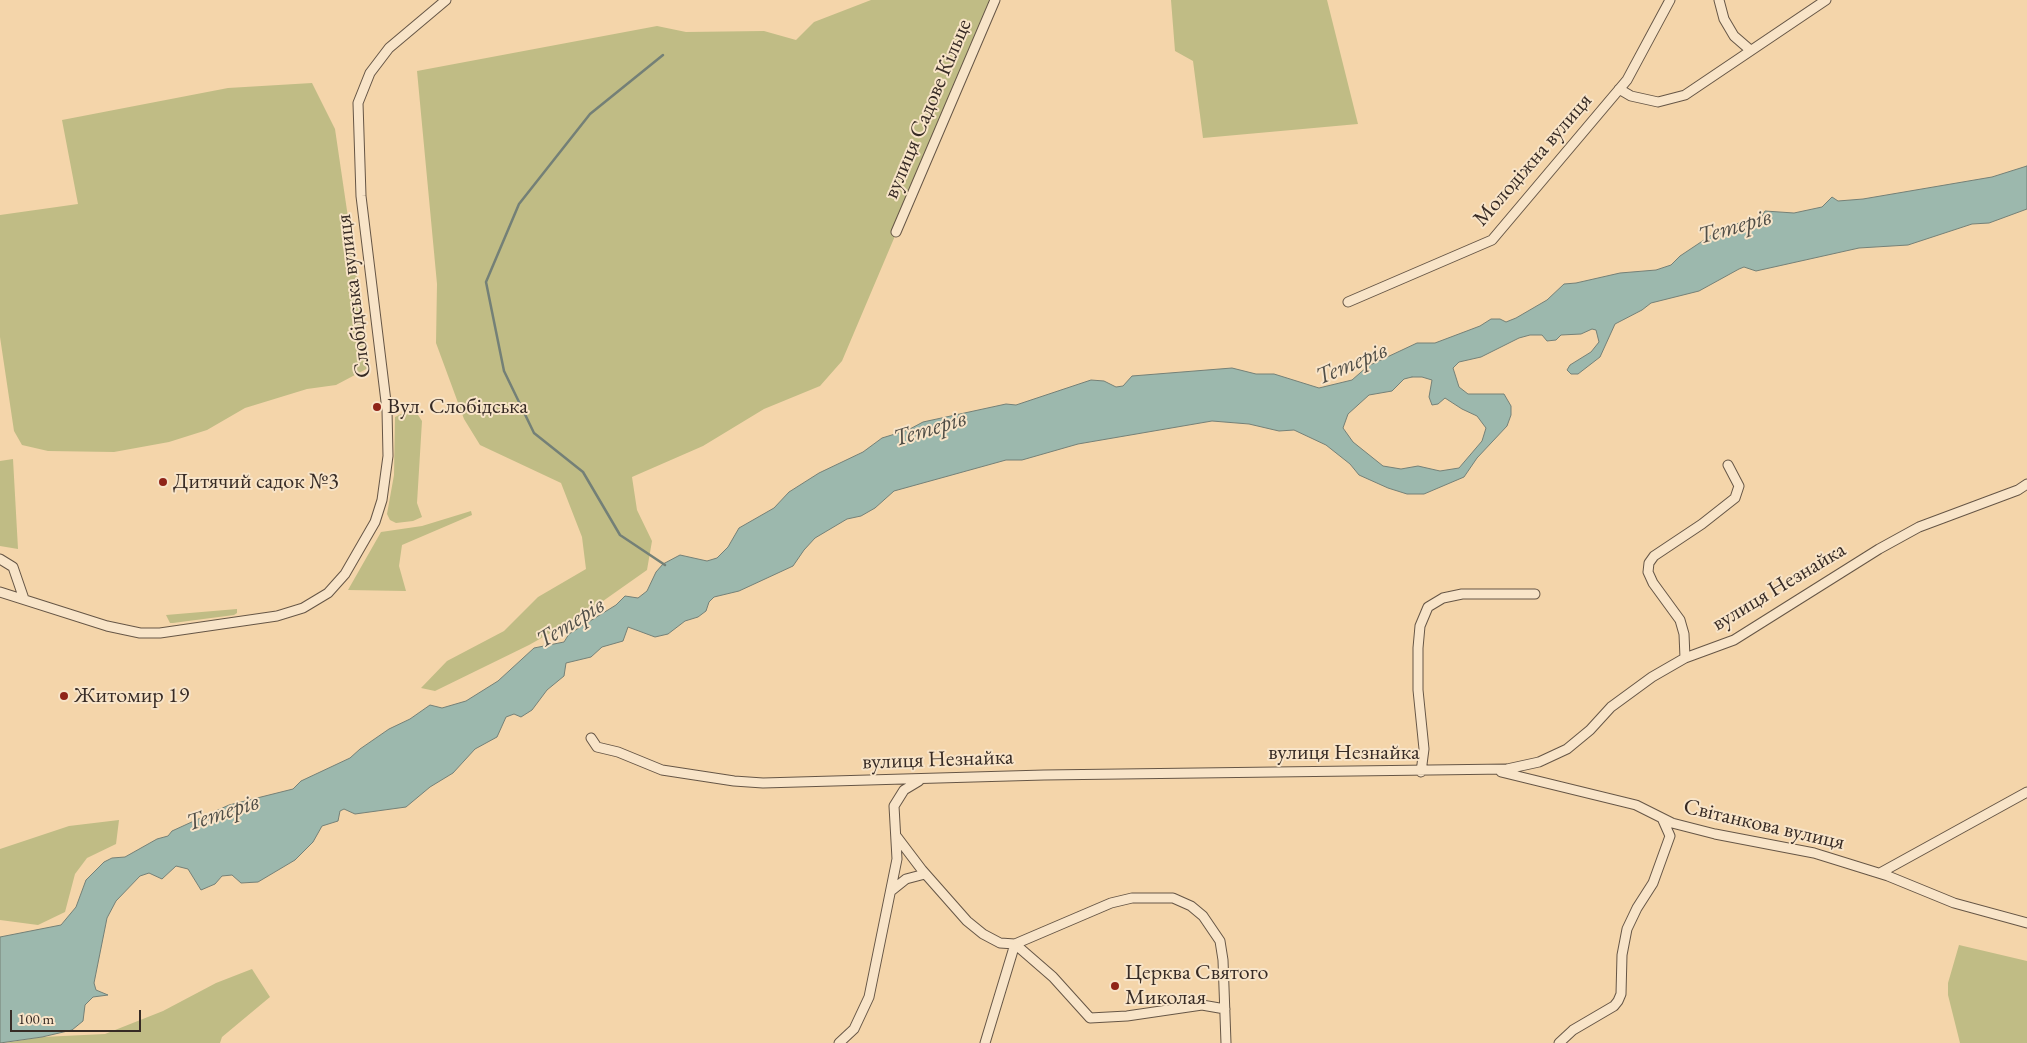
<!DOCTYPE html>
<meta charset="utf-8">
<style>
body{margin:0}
#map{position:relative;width:2027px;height:1043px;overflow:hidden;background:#f4d5aa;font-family:"EB Garamond",serif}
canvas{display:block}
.scale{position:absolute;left:10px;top:1010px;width:131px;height:22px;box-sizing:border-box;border:2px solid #372b25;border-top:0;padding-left:6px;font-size:15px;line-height:18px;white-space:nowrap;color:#372b25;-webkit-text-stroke:4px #f8e4c8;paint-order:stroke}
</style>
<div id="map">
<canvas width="2027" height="1043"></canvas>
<div class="scale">100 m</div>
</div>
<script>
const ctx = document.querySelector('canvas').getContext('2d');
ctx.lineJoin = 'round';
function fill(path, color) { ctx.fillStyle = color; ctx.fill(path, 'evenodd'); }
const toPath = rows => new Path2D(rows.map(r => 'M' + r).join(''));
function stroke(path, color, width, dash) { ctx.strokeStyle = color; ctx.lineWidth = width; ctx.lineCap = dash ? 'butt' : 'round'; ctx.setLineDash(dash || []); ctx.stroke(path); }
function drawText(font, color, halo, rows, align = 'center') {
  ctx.font = font + ' "EB Garamond",serif'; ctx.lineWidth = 4; ctx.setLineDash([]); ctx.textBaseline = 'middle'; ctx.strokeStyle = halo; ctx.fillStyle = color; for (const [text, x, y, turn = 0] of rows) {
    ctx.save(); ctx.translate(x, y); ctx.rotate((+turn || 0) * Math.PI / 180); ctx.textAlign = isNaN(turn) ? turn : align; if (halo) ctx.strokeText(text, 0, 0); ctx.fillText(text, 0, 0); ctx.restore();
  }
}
const green = toPath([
 [871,0,995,0,842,361,820,386,764,409,703,446,632,477,637,510,652,541,647,570,586,613,529,645,435,691,421,688,447,661,504,631,538,597,586,569,582,537,561,483,480,445,464,419,436,343,437,284,417,71,657,26,686,32,764,31,796,40,814,22],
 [1171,0,1327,0,1358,124,1203,138,1193,61,1175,51],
 [312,83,335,129,370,367,336,385,307,389,245,408,207,430,169,442,114,452,48,451,22,445,14,431,0,337,0,215,78,204,62,120,228,88],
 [401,414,418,415,422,421,417,503,422,517,413,521,396,523,390,520,387,514,394,475,395,417],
 [13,459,18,549,0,546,0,461],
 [471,511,472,515,402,545,399,566,406,591,348,590,381,532,422,526],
 [237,609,237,613,234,615,173,623,170,623,166,615],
 [119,820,116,844,87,858,75,874,65,912,38,925,0,920,0,849,69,826],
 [1959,945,2027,961,2027,1043,1960,1043,1948,995,1948,983],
 [252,969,270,997,222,1037,220,1043,5,1043,42,1037,105,1034,163,1011,216,983]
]);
const water = toPath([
 [2027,166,2027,209,1989,223,1972,224,1908,245,1859,248,1756,271,1744,267,1739,269,1699,291,1651,303,1642,310,1615,324,1600,357,1578,374,1571,374,1567,370,1570,365,1591,352,1599,342,1596,330,1592,329,1581,334,1561,335,1556,340,1547,341,1542,335,1530,335,1519,338,1481,357,1459,362,1453,368,1459,387,1468,394,1504,394,1511,406,1511,415,1507,426,1477,458,1464,477,1424,494,1407,494,1388,488,1359,475,1350,464,1326,445,1294,430,1279,431,1249,424,1212,421,1078,444,1022,460,1006,460,894,491,875,508,861,516,847,519,815,538,804,550,793,566,739,591,714,597,709,602,706,611,698,617,685,621,668,634,655,637,628,627,623,641,602,647,591,657,566,663,564,676,547,690,532,710,521,717,514,714,506,717,497,737,475,749,453,773,430,787,406,807,355,814,344,809,340,811,338,821,322,826,313,842,295,860,258,882,241,883,232,875,222,876,215,884,201,890,188,869,176,866,162,879,149,873,140,876,116,901,107,918,94,983,96,990,108,995,93,997,85,1005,83,1021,72,1030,42,1037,0,1043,0,937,61,925,76,907,86,880,104,862,112,858,125,857,157,839,168,836,172,831,229,805,293,789,301,781,350,758,360,749,389,729,410,719,430,705,442,708,466,701,498,681,534,648,564,642,569,634,616,605,625,596,638,598,647,591,656,572,663,564,680,555,707,561,717,558,728,547,739,528,774,508,789,492,819,473,863,452,882,438,908,430,923,422,1006,404,1016,405,1091,380,1104,381,1116,387,1123,386,1132,376,1232,368,1256,374,1274,374,1319,388,1352,380,1368,366,1417,343,1435,343,1480,326,1491,319,1500,319,1506,322,1516,318,1547,300,1564,284,1576,283,1620,273,1656,270,1671,265,1680,256,1716,232,1744,221,1761,218,1765,211,1794,213,1822,207,1832,197,1838,201,1863,199,1992,177,2027,166],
 [1412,377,1422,377,1432,380,1429,397,1432,405,1438,404,1445,398,1462,409,1477,416,1486,428,1482,441,1459,468,1440,471,1418,466,1401,469,1383,466,1353,442,1343,428,1348,414,1369,395,1392,391,1404,379,1412,377]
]);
const stream = toPath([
 [663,55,590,114,519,204,486,282,504,371,534,433,583,472,620,535,665,565]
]);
const minor = toPath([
 [1719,0,1724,19,1734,36,1749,49],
 [1619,89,1631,96,1658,102,1685,95,1826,0],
 [896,232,995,0],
 [1348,302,1492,240,1627,80,1670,0],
 [0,559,13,567,24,599],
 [0,592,107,626,140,633,160,633,277,616,303,608,328,593,345,574,375,522,382,500,388,456,387,410,361,196,358,103,370,73,389,48,446,0],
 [1685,658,1684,634,1680,620,1653,583,1648,572,1649,563,1654,556,1702,524,1735,498,1739,486,1728,465],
 [591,738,597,747,618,752,662,770,734,781,763,783,1044,775,1507,769,1539,762,1567,749,1590,730,1611,707,1652,677,1685,658,1734,640,1879,549,1919,527,2018,490,2027,484],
 [1421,772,1424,749,1418,690,1418,648,1420,626,1428,607,1443,598,1462,594,1535,594],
 [1501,772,1636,805,1672,823,1715,834,1814,853,1888,876,1954,903,2027,923],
 [897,837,922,870,967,921,983,934,1000,943,1015,944,1111,903,1132,898,1173,898,1191,906,1203,916,1220,941,1223,960,1226,1043],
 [1880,873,2027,792],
 [891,891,906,879,925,874],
 [839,1043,854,1029,869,997,897,859,894,806,904,790,919,781],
 [985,1043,1015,944,1053,977,1090,1018,1127,1016,1202,1005,1225,1009],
 [1559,1043,1573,1030,1614,1006,1618,1001,1621,994,1622,955,1627,929,1637,908,1653,883,1670,836,1662,818]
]);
const markers = [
 [377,407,5,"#8f2418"],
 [163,482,5,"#8f2418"],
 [64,696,5,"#8f2418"],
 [1115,986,5,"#8f2418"]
];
const streetNames = [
 ["вулиця Садове Кільце",928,109,-67],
 ["Молодіжна вулиця",1533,160,-49],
 ["Слобідська вулиця",354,296,-97],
 ["вулиця Незнайка",1779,587,-31],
 ["вулиця Незнайка",1344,753],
 ["вулиця Незнайка",938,760,-2],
 ["Світанкова вулиця",1764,825,13]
];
const poiNames = [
 ["Вул. Слобідська",387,407],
 ["Дитячий садок №3",173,482],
 ["Житомир 19",74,696],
 ["Церква Святого",1125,973],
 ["Миколая",1125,998]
];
const waterNames = [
 ["Тетерів",1735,227,-16],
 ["Тетерів",1352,364,-23],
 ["Тетерів",930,429,-17],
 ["Тетерів",571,623,-32],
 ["Тетерів",223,813,-18]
];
fill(green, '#c0bc85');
fill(water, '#9cb8ad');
stroke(water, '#748077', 1);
stroke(stream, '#748077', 2.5);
stroke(minor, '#665646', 11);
stroke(minor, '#f8e4c8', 9);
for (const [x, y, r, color] of markers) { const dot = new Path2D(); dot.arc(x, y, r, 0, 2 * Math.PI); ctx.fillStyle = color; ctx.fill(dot); stroke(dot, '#f8e4c8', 2); }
drawText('22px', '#372b25', '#f8e4c8', streetNames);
drawText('22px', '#372b25', '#f8e4c8', poiNames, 'left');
drawText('italic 24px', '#504e47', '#f8e4c8', waterNames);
</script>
